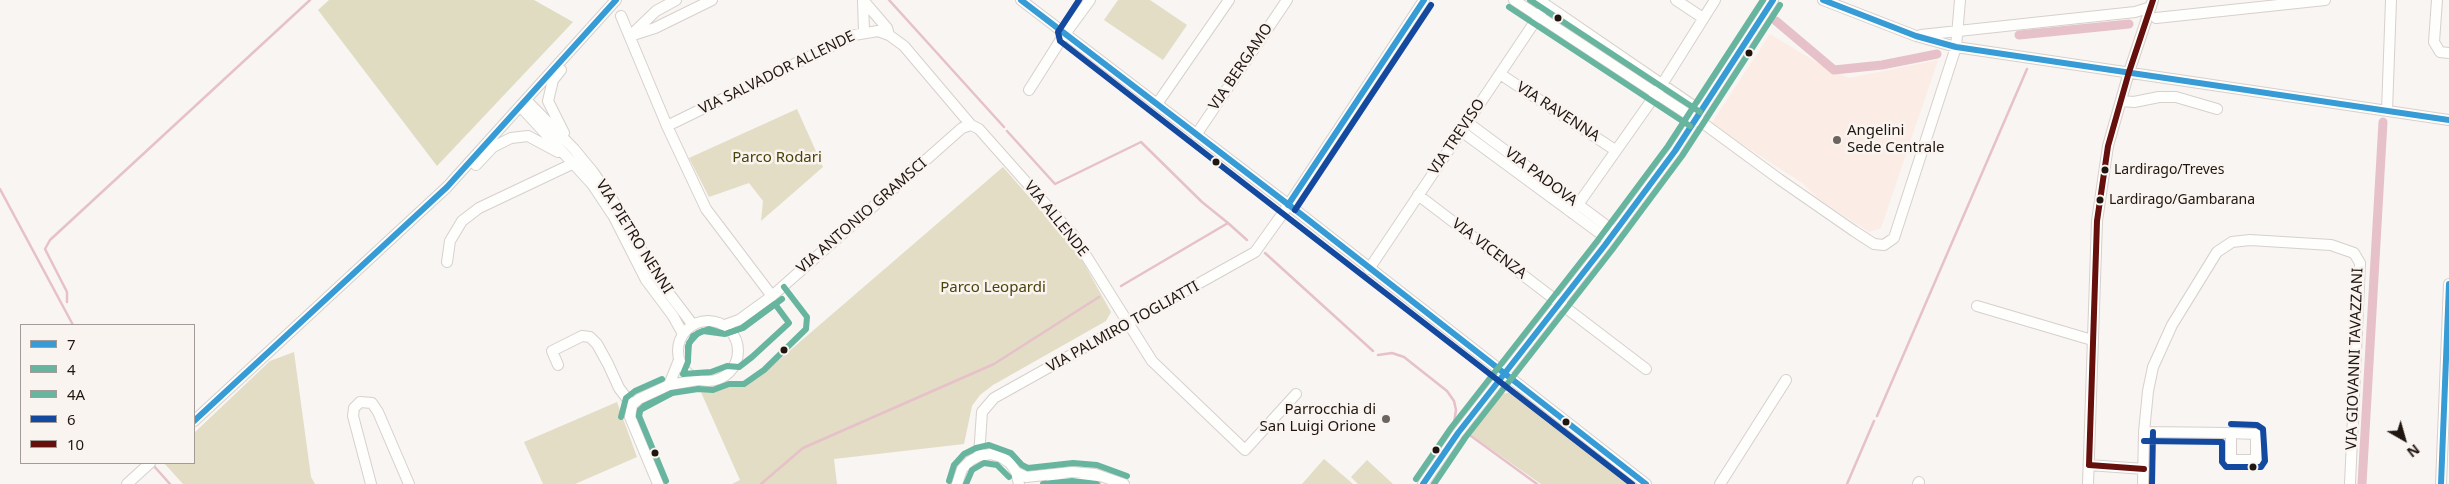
<!DOCTYPE html>
<style>
body{margin:0}
#map{position:relative;width:2449px;height:484px;overflow:hidden;background:#f8f5f3;font-family:"Noto Sans",sans-serif}
canvas{display:block}
.legend{position:absolute;left:20px;top:324px;width:175px;height:140px;box-sizing:border-box;background:#faf4f1;border:1px solid #a39b97;margin:0;padding:6px 9px;list-style:none;font-size:15px;color:#201610}
.legend li{display:flex;align-items:center;gap:10px;height:25px}
.legend b{width:25px;border:1px solid #a39b97}
.north{position:absolute;left:2379px;top:414px;width:50px;height:50px;-webkit-text-stroke:4px #faf4f1;paint-order:stroke;rotate:142deg;font-size:14px;font-weight:700;line-height:20px;text-align:center;color:#201610}
.north::after{content:'';display:block;margin:auto;width:18px;height:22px;background:#201610;clip-path:polygon(50% 0,100% 100%,50% 72%,0 100%)}
</style>
<div id="map">
<canvas width="2449" height="484"></canvas>
<ul class="legend">
<li><b style="height:6px;background:#379cd6"></b>7</li>
<li><b style="height:6px;background:#67b59e"></b>4</li>
<li><b style="height:6px;background:#67b59e"></b>4A</li>
<li><b style="height:6px;background:#13499f"></b>6</li>
<li><b style="height:6px;background:#66100d"></b>10</li>
</ul>
<div class="north">N</div>
</div>
<script>
const ctx = document.querySelector('canvas').getContext('2d');
ctx.lineJoin = 'round';
function fill(path, color) { ctx.fillStyle = color; ctx.fill(path, 'evenodd'); }
const toPath = rows => new Path2D(rows.map(r => 'M' + r).join(''));
function stroke(path, color, width, dash) { ctx.strokeStyle = color; ctx.lineWidth = width; ctx.lineCap = dash ? 'butt' : 'round'; ctx.setLineDash(dash || []); ctx.stroke(path); }
function drawText(font, color, halo, rows, align = 'center') {
  ctx.font = font + ' "Noto Sans",sans-serif'; ctx.lineWidth = 5; ctx.setLineDash([]); ctx.textBaseline = 'middle'; ctx.strokeStyle = halo; ctx.fillStyle = color; for (const [text, x, y, turn = 0] of rows) {
    ctx.save(); ctx.translate(x, y); ctx.rotate((+turn || 0) * Math.PI / 180); ctx.textAlign = isNaN(turn) ? turn : align; if (halo) ctx.strokeText(text, 0, 0); ctx.fillText(text, 0, 0); ctx.restore();
  }
}
const built = toPath([
 [1770,34,1828,69,1849,78,1938,60,1881,228,1869,232,1820,200,1802,183,1711,124]
]);
const green = toPath([
 [1118,0,1150,0,1187,25,1163,60,1104,20],
 [797,109,823,167,761,221,763,201,749,183,709,197,689,158],
 [1003,167,1078,253,1111,312,1106,321,993,385,980,395,972,406,964,444,834,459,837,484,732,484,740,480,700,390,723,388,758,378],
 [294,352,311,477,315,484,183,484,164,463,194,463,194,433,270,361],
 [1518,391,1640,484,1541,484,1471,435,1501,394],
 [617,402,637,457,575,484,543,484,524,442],
 [1324,459,1353,484,1302,484],
 [1367,460,1393,484,1358,484,1351,477]
]);
const forest = toPath([
 [329,0,534,0,573,22,437,166,318,10]
]);
const stream = toPath([
 [889,0,1004,127],
 [1007,131,1055,184,1141,142,1202,202,1228,223],
 [0,189,73,325],
 [1265,253,1373,351],
 [1121,286,1228,223,1247,240],
 [67,302,67,292,45,249,50,240,310,0],
 [1378,355,1392,353,1404,357,1447,391,1454,401,1456,410,1454,423],
 [1877,416,2027,69],
 [1471,436,1537,484],
 [153,465,170,484],
 [761,484,803,448,994,364,1099,297],
 [1847,484,1874,421]
]);
const canal = toPath([
 [1776,21,1834,70,1882,65,1937,54],
 [2019,35,2129,24],
 [2362,484,2383,122]
]);
const minor = toPath([
 [863,0,887,28,889,35],
 [863,0,864,32],
 [1021,0,1302,215,1646,484],
 [1514,0,1695,119],
 [1539,0,1701,111],
 [1676,0,1703,18],
 [1823,0,1916,36,1956,47,2449,120],
 [2437,0,2434,42,2440,52,2449,53],
 [621,16,667,126,706,209,772,296],
 [2156,18,2325,0],
 [632,34,656,11,676,0],
 [1921,35,2135,12,2151,7],
 [630,36,655,28,712,0],
 [561,70,553,80,548,101,564,133],
 [1500,74,1615,150],
 [1029,90,1060,41,1090,0],
 [526,100,574,149,593,172,620,211,655,275,693,325],
 [2121,101,2134,102,2159,97,2176,97,2217,109],
 [1157,104,1229,0],
 [520,106,592,184,614,217,646,280,673,316,683,334],
 [2387,111,2391,0],
 [1696,118,1779,179,1854,231,1874,244,1884,245,1894,238,1956,47,1960,0],
 [1467,122,1615,232],
 [667,126,854,35,878,31,889,35,904,46,971,125,979,129,1073,235,1152,361,1245,450,1296,394],
 [1461,131,1609,240],
 [1196,135,1287,0],
 [476,165,493,147,511,138,528,136,558,152],
 [1418,195,1646,369],
 [1572,213,1656,94,1715,0],
 [447,262,450,241,462,221,479,208,572,164],
 [1369,269,1546,5],
 [1977,306,2092,340],
 '678 351a30 30 0 1 1 60 0a30 30 0 1 1-60 0Z',
 [725,325,739,320,772,296,962,128,971,125],
 [558,365,552,351,582,336,590,337,597,344,608,364,619,388,632,405],
 [669,385,679,360],
 [194,421,447,187,616,0],
 [2144,432,2231,433,2231,460,2256,460,2256,434,2231,433],
 [979,456,982,412,994,398,1255,252,1283,213,1424,0],
 [2089,465,2144,469],
 [1016,472,1026,477,1072,472,1095,474,1124,484],
 [127,484,150,463],
 [371,484,353,416,354,408,360,402,372,403,378,412,409,484],
 [658,484,630,417,632,405,639,399,669,385,698,380],
 [957,484,962,469,970,461,979,456,990,454,1001,457,1010,463,1016,472,1019,484],
 [1050,484,1088,482,1095,484],
 [1423,484,1458,433,1605,245,1675,151,1773,0],
 [1720,484,1786,380],
 [1918,484,1919,482],
 [2088,484,2097,221,2108,146,2129,72,2153,0],
 [2143,484,2144,432,2148,391,2153,367,2172,325,2217,252,2232,242,2250,240,2331,245,2354,253,2360,263,2350,484],
 [2441,484,2449,284]
]);
const bus1 = toPath([
 [1021,0,1302,215,1646,484],
 [1823,0,1916,36,1956,47,2449,120],
 [1288,205,1424,0],
 [194,421,447,187,616,0],
 [1423,484,1458,433,1605,245,1675,151,1773,0],
 [2441,484,2449,284]
]);
const bus2 = toPath([
 [1509,7,1690,126],
 [728,333,743,328,782,299],
 [688,359,689,343,698,333,709,329,722,333],
 [666,481,639,416,640,410,672,393,698,389,713,390,729,384,744,384,764,370,806,329,807,317,784,287],
 [966,484,972,470,984,463,997,465,1009,477],
 [1043,484,1072,481,1097,484],
 [1434,484,1465,438,1612,250,1682,156,1780,5]
]);
const bus3 = toPath([
 [1530,0,1700,112],
 [775,304,789,323,752,357,739,367,727,366,711,372,683,374,688,362,688,346,693,336,703,331,725,334,742,328,775,304],
 [639,416,640,410,644,406,672,393],
 [621,417,626,398,635,391,662,379],
 [1416,479,1451,428,1598,240,1668,146,1763,0],
 [949,481,954,465,964,454,976,448,989,445,1011,453,1022,465,1028,468,1073,463,1097,465,1127,476]
]);
const bus4 = toPath([
 [1079,0,1058,32,1060,41,1632,484],
 [1295,210,1431,5],
 [2144,441,2222,442,2222,462,2226,467,2261,467,2265,461,2263,429,2257,425,2231,424],
 [2152,484,2153,432]
]);
const bus5 = toPath([
 [2089,465,2097,221,2108,146,2129,72,2153,0],
 [2089,465,2144,469]
]);
const markers = [
 [1558,18,4.5,"#201610"],
 [1749,53,4.5,"#201610"],
 [1837,140,5,"#6c645f"],
 [1216,162,4.5,"#201610"],
 [2105,170,4.5,"#201610"],
 [2100,200,4.5,"#201610"],
 [784,350,4.5,"#201610"],
 [1386,419,5,"#6c645f"],
 [1566,422,4.5,"#201610"],
 [1436,450,4.5,"#201610"],
 [655,453,4.5,"#201610"],
 [2253,467,4.5,"#201610"]
];
const busNames = [
 ["Lardirago/Treves",2114,170],
 ["Lardirago/Gambarana",2109,200]
];
const streetNames = [
 ["VIA BERGAMO",1241,67,-56],
 ["VIA SALVADOR ALLENDE",777,73,-26],
 ["VIA RAVENNA",1558,112,33],
 ["VIA TREVISO",1457,137,-56],
 ["VIA PADOVA",1541,177,37],
 ["VIA ANTONIO GRAMSCI",862,216,-41],
 ["VIA ALLENDE",1056,219,51],
 ["VIA PIETRO NENNI",634,237,58],
 ["VIA VICENZA",1489,249,37],
 ["VIA PALMIRO TOGLIATTI",1123,327,-29],
 ["VIA GIOVANNI TAVAZZANI",2355,359,-88]
];
const poiNames = [
 ["Angelini",1847,131],
 ["Sede Centrale",1847,148],
 ["Parrocchia di",1376,410,"right"],
 ["San Luigi Orione",1376,427,"right"]
];
const parkNames = [
 ["Parco Rodari",777,158],
 ["Parco Leopardi",993,288]
];
fill(built, '#fbede5');
fill(green, '#e2ddc4');
fill(forest, '#e0dcc1');
stroke(stream, '#e6c1c9', 2.5);
stroke(canal, '#e6c1c9', 9);
stroke(minor, '#d7d0cc', 12);
stroke(minor, '#fefefd', 10);
stroke(bus1, '#379cd6', 6);
stroke(bus2, '#67b59e', 6);
stroke(bus3, '#67b59e', 6);
stroke(bus4, '#13499f', 6);
stroke(bus5, '#66100d', 6);
for (const [x, y, r, color] of markers) { const dot = new Path2D(); dot.arc(x, y, r, 0, 2 * Math.PI); ctx.fillStyle = color; ctx.fill(dot); stroke(dot, '#faf4f1', 2); }
drawText('14px', '#201610', '#faf4f1', busNames, 'left');
drawText('15px', '#201610', '#faf4f1', streetNames);
drawText('15px', '#201610', '#faf4f1', poiNames, 'left');
drawText('15px', '#4a4309', '#faf4f1', parkNames);
</script>
